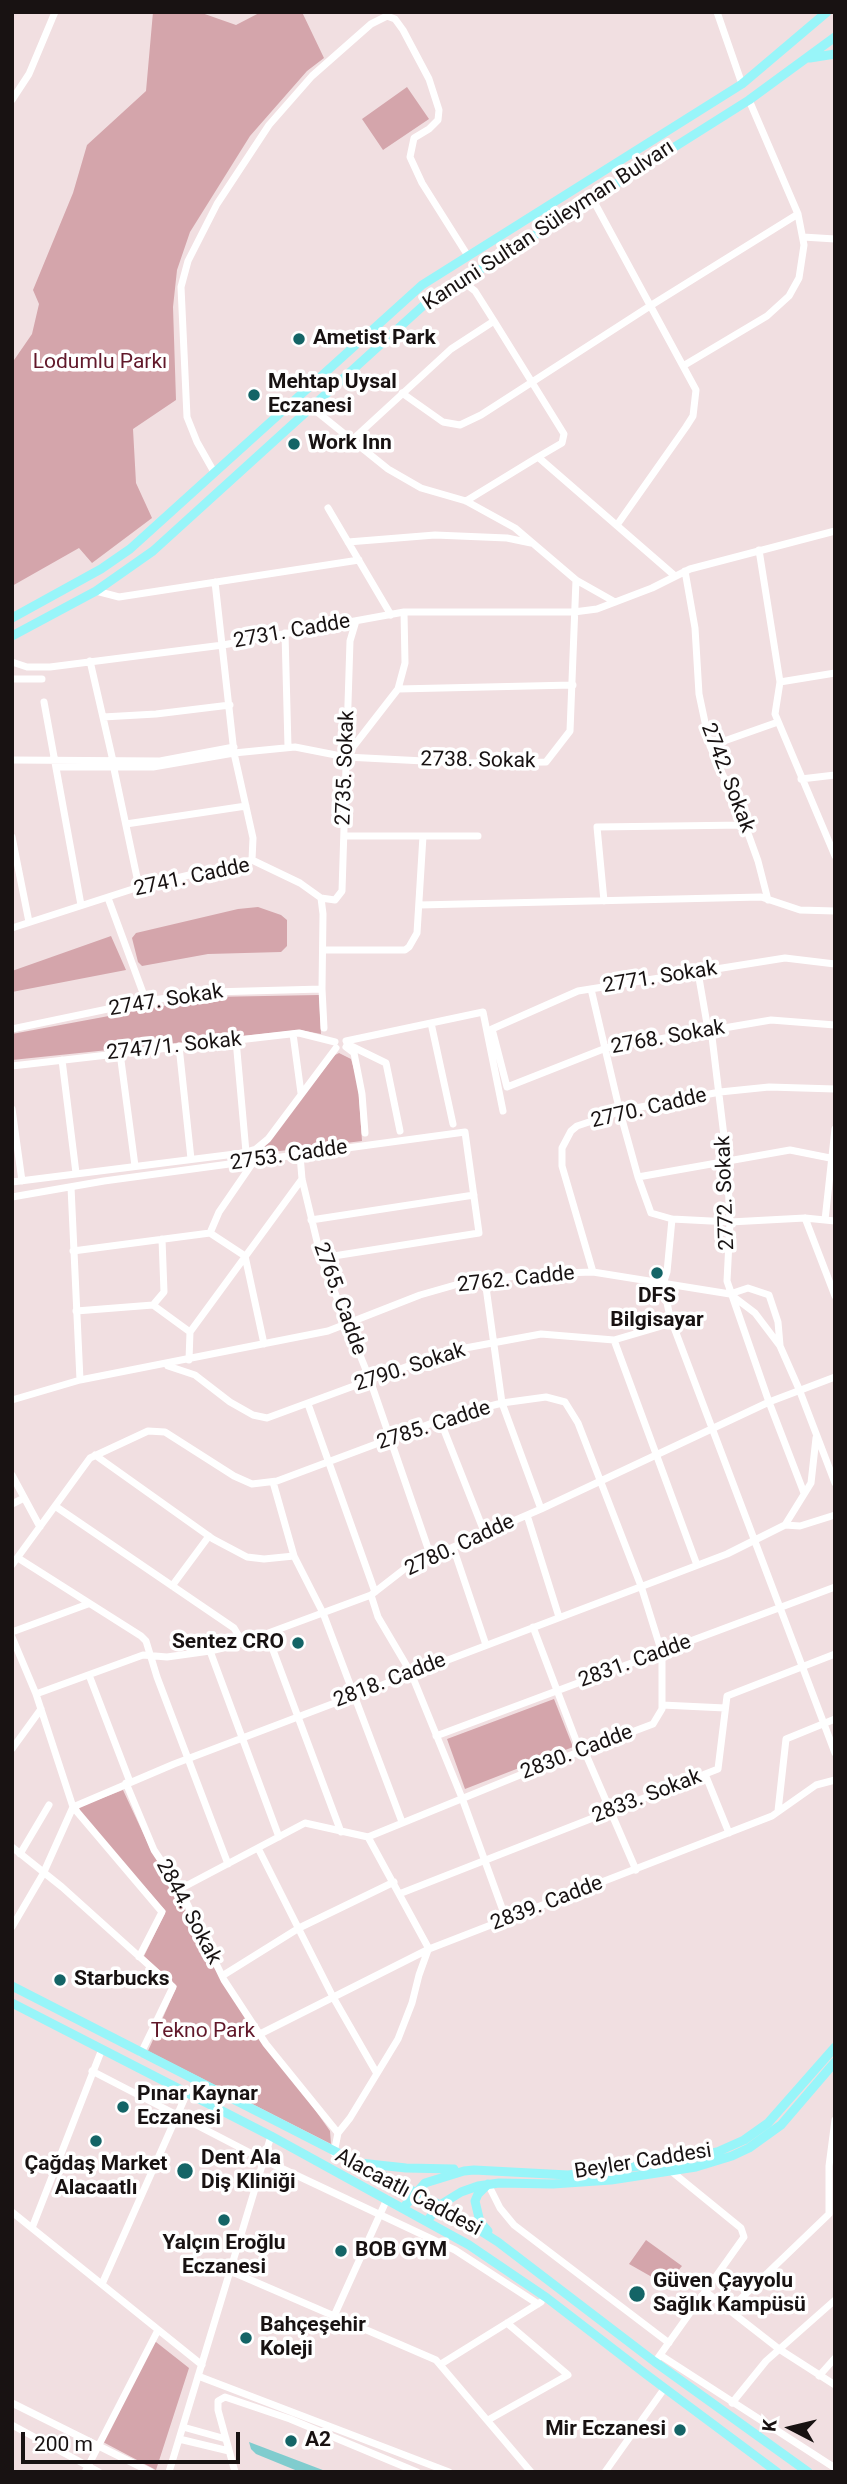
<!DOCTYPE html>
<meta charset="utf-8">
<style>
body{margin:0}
#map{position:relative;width:847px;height:2484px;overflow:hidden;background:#f1dfe1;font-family:Roboto,sans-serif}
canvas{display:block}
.frame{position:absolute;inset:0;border:14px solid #181212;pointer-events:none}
.north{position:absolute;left:756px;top:2393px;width:70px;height:70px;-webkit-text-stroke:5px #fff;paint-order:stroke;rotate:277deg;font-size:19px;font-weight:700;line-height:28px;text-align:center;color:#181212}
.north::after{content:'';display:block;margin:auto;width:24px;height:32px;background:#181212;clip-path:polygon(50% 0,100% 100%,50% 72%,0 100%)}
.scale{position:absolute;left:21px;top:2432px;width:219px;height:32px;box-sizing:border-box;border:4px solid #181212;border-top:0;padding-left:9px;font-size:21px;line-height:24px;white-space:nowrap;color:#181212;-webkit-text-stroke:5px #fff;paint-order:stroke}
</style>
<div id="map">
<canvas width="847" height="2484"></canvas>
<div class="frame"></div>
<div class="north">K</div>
<div class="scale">200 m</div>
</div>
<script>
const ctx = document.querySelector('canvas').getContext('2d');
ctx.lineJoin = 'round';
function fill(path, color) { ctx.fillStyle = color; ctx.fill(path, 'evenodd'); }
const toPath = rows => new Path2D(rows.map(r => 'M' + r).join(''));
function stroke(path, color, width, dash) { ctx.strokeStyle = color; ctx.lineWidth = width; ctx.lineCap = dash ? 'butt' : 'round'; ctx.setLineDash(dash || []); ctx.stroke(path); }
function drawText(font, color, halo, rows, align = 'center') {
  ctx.font = font + ' Roboto,sans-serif'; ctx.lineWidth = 7; ctx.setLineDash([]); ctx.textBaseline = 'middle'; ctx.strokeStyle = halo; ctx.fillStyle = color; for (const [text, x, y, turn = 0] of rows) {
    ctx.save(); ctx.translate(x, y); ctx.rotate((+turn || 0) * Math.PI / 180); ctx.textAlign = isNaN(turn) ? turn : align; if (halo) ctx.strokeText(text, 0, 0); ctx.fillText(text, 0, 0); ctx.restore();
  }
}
const green = toPath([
 [153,12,199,12,236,25,261,12,302,12,324,58,307,71,250,136,190,232,177,270,173,307,176,400,133,429,136,483,152,518,92,563,79,548,12,586,12,363,32,334,39,304,33,290,73,193,87,145,146,91],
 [407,87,429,119,383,150,362,119],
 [258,907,281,915,287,920,287,946,281,952,208,954,142,966,138,962,132,938,136,933,238,909],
 [111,936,126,970,12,992,12,971],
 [319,995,321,1034,300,1030,12,1060,12,1034,211,997],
 [339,1053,351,1059,358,1083,362,1141,263,1153,260,1151,335,1055],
 [554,1699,573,1747,465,1789,447,1739],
 [123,1790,150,1848,176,1892,215,1969,330,2131,331,2144,148,2051,177,1986,144,1956,166,1911,81,1816,79,1807],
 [646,2240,682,2266,666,2285,629,2264],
 [156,2342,189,2368,156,2470,103,2442,150,2344]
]);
const water = toPath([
 [249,2442,328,2472,300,2472,256,2454,251,2449]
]);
const minor = toPath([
 [717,12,742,84],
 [12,100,29,74,55,12],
 [592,198,696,390,693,416,686,427,617,525],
 [803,237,835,239],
 [494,321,564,434,562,443,538,457],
 [683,366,767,316,789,296,799,278,804,245,798,214,749,100],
 [402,393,443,422,460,425,481,415,650,306,798,214],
 [311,407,388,469,421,488,466,501,515,528,576,580,615,602],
 [351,441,451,349,494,321,475,291,461,280],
 [214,472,197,442,187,417,181,287,188,261,217,204,269,125,312,76,371,24,387,16,395,19,403,30,429,79,439,110,438,120,429,129,414,138,410,157,422,183,468,256],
 [466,501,538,457,675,576],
 [328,508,391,615],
 [348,542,435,535,507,538,531,543],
 [759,550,780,682,775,714,835,856],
 [685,571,695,628,699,694,710,746,745,825,758,861,768,900],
 [215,582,234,753,253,838,252,860],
 [96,591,119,597,359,560],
 [285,633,288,747],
 [90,661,113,761],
 [12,662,27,667,50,667,223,645,404,612,574,612,597,609,652,588,690,569,835,531],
 [12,679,42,679],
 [780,682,835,673],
 [398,689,573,685],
 [44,702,81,905],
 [103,717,156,714,230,705],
 [710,746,778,722],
 [346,756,398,689,405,663,404,612],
 [12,760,160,761,234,747],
 [56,767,153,767,234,753,295,747,346,757,463,763,546,762,570,731,576,580],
 [114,769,139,887],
 [801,779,835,775],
 [126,824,246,806],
 [344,836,478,836],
 [12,837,29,922],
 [108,898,146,1001],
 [321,898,335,900,342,891,350,641,356,621],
 [604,901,597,827,745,825],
 [419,905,761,897,800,910,835,911],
 [12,928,139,887,252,860,300,883,321,898,323,914,322,989,324,1028],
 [323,950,405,950,409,947,417,933,423,836],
 [835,964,785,958,578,991,492,1029,507,1087,606,1048,771,1020,835,1025],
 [704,970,699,978,707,1024,712,1037,727,1161,730,1222,727,1281,769,1402,804,1493],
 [591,989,620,1112,638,1177,651,1213,672,1219,730,1222,805,1218,835,1221],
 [431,1023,453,1124],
 [12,1029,146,1001,212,992,322,989],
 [293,1034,301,1093],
 [236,1040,246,1152],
 [346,1041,483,1012,503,1111],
 [347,1044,386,1063,400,1131],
 [179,1046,191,1159],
 [346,1047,354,1053,362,1094,365,1133],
 [120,1053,135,1166],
 [62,1060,76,1173],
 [12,1066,299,1033,335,1042],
 [12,1109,22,1181],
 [300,1155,302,1179,321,1258,370,1380,431,1557],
 [638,1177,790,1150,835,1159],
 [12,1182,243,1153,256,1149,268,1139,336,1048],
 [71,1187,80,1380],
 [12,1197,104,1181,465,1132,479,1233,321,1258],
 [805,1218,835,1296],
 [672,1219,667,1272,663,1284,670,1317,835,1753],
 [311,1220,474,1195],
 [825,1220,835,1129],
 [210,1233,219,1212,254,1161],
 [73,1251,210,1233,245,1256,264,1344],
 [593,1272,562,1166,562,1148,571,1131,577,1126,625,1110,720,1092,769,1087,835,1089],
 [485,1280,502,1403,541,1509],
 [730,1294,748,1288,769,1295,778,1322,780,1345],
 [153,1305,164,1292,162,1239],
 [153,1305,190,1332],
 [76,1311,153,1305],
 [614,1340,697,1565],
 [189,1360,190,1332,302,1179],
 [168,1366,195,1375,230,1402,253,1415,267,1418,449,1351,541,1334,614,1340,672,1323],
 [12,1400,80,1380,328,1331,420,1295,462,1283,531,1274,593,1272,730,1294,755,1313,780,1346,799,1389,835,1483],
 [308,1404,375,1592],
 [440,1420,485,1534],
 [95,1455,213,1539,247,1557,264,1559,294,1556],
 [12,1475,40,1527],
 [273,1482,294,1556,323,1613,402,1822],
 [12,1504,24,1498],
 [55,1506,234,1628,243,1643],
 [527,1515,559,1617],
 [785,1525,811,1483,816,1438],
 [453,1547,486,1645],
 [18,1558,141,1636,146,1641,157,1677,228,1864],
 [12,1565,90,1458,148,1431,165,1432,234,1476,252,1484,277,1481,451,1416,502,1403,546,1397,565,1402,578,1423,641,1586,662,1653,662,1709,653,1724,547,1764,368,1837],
 [172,1586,209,1536],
 [371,1595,378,1617,411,1673,462,1798,506,1919],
 [533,1627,577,1743,584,1750,636,1870],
 [12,1632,88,1604],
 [267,1634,341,1832],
 [12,1637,36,1694,73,1807,162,1912,139,1957],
 [210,1651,279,1837],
 [89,1675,130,1782],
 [36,1694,143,1655,167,1657,210,1651,236,1645,371,1595,407,1567,541,1509,769,1402,835,1377],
 [662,1705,725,1708],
 [436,1736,835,1587],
 [12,1749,41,1709],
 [705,1774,729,1833],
 [126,1783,154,1850,180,1889,224,1980,266,2044,338,2133],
 [778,1811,786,1739,835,1719],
 [12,1847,62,1887,173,1987,141,2053],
 [258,1848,333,1997,376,2072],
 [20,1854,49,1805],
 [180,1889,305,1823,368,1837,429,1949],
 [399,1894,718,1769,727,1696,835,1654],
 [12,1927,43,1874,73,1807,174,1764,727,1554,785,1525,800,1526,835,1515],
 [222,1976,299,1928,394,1882],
 [260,2034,429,1949,772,1816,816,1785,835,1780],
 [92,2071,264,2160,455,2250,538,2304],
 [334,2153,338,2133,350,2118,398,2039,412,2003,419,1975,428,1950],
 [488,2184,500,2208,514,2225,669,2343],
 [12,2212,202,2365],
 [32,2228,102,2049],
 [230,2271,436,2360,531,2472],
 [102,2284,187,2093],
 [706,2292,779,2349,835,2385],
 [729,2310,829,2214,829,2166,835,2120],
 [334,2316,387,2199],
 [660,2355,835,2468],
 [655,2362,744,2237,741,2228,671,2171],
 [441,2364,541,2302],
 [198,2376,449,2472],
 [819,2376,835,2358],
 [12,2403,151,2472],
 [732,2403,766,2361,835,2300],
 [488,2420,568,2375,507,2323],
 [12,2425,99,2472],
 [183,2427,226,2439],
 [179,2439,229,2451],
 [85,2472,158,2330],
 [169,2472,271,2136],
 [235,2472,218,2410,218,2401,225,2397,290,2419,417,2472],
 [605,2472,664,2389]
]);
const major = toPath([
 [810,58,835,54],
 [12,618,101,569,130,549,422,285,742,84,827,12],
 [12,636,96,591,153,551,424,305,749,100,835,37],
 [12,1986,440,2205,498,2242,655,2362,808,2472],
 [12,2003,271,2136,469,2245,547,2298,647,2375,777,2472],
 [360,2163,406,2168,454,2169],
 [403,2208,425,2183,464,2171,474,2170,568,2175,679,2161,717,2152,744,2140,768,2123,835,2047],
 [427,2221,440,2205,461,2192,478,2186,499,2183,553,2184,611,2180,696,2167,732,2156,749,2148,781,2125,835,2062],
 [488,2231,480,2222,475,2201,478,2194,488,2184]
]);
const markers = [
 [299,339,7,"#146466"],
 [254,395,7,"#146466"],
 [294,444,7,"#146466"],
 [657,1273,7,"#146466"],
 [298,1643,7,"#146466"],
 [60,1980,7,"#146466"],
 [123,2107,7,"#146466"],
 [96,2141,7,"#146466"],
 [185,2171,9,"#146466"],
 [224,2220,7,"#146466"],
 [341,2251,7,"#146466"],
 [637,2294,9,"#146466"],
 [246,2338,7,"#146466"],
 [680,2430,7,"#146466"],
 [291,2441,7,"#146466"]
];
const streetNames = [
 ["Kanuni Sultan Süleyman Bulvarı",549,226,-33],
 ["2731. Cadde",292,632,-10],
 ["2738. Sokak",478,761,1],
 ["2735. Sokak",346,768,-88],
 ["2742. Sokak",727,778,69],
 ["2741. Cadde",192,878,-12],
 ["2771. Sokak",660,978,-9],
 ["2747. Sokak",166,1001,-9],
 ["2768. Sokak",668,1038,-10],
 ["2747/1. Sokak",174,1047,-6],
 ["2770. Cadde",649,1109,-13],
 ["2753. Cadde",289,1156,-8],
 ["2772. Sokak",726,1193,-92],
 ["2762. Cadde",516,1280,-6],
 ["2765. Cadde",339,1299,70],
 ["2790. Sokak",410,1368,-18],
 ["2785. Cadde",434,1426,-18],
 ["2780. Cadde",460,1546,-25],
 ["2831. Cadde",635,1662,-20],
 ["2818. Cadde",390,1681,-21],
 ["2830. Cadde",577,1753,-21],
 ["2833. Sokak",647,1797,-21],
 ["2839. Cadde",547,1904,-21],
 ["2844. Sokak",188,1912,62],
 ["Beyler Caddesi",643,2162,-9],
 ["Alacaatlı Caddesi",408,2193,28]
];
const poiNames = [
 ["Ametist Park",313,339],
 ["Mehtap Uysal",268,383],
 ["Eczanesi",268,407],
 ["Work Inn",308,444],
 ["DFS",657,1297,"center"],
 ["Bilgisayar",657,1321,"center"],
 ["Sentez CRO",284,1643,"right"],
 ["Starbucks",74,1980],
 ["Pınar Kaynar",137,2095],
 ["Eczanesi",137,2119],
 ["Dent Ala",201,2159],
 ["Diş Kliniği",201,2183],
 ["Çağdaş Market",96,2165,"center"],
 ["Alacaatlı",96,2189,"center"],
 ["Yalçın Eroğlu",224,2244,"center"],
 ["Eczanesi",224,2268,"center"],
 ["BOB GYM",355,2251],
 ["Güven Çayyolu",653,2282],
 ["Sağlık Kampüsü",653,2306],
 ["Bahçeşehir",260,2326],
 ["Koleji",260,2350],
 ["Mir Eczanesi",666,2430,"right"],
 ["A2",305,2441]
];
const parkNames = [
 ["Lodumlu Parkı",100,363],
 ["Tekno Park",203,2032]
];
fill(green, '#d4a5ab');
fill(water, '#80ccce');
stroke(minor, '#fff', 7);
stroke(major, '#98f5f9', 9);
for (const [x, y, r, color] of markers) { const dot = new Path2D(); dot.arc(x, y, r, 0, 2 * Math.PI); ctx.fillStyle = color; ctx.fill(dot); stroke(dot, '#fff', 2.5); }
drawText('21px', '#181212', '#fff', streetNames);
drawText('bold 21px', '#181212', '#fff', poiNames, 'left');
drawText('21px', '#61182a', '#fff', parkNames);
</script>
